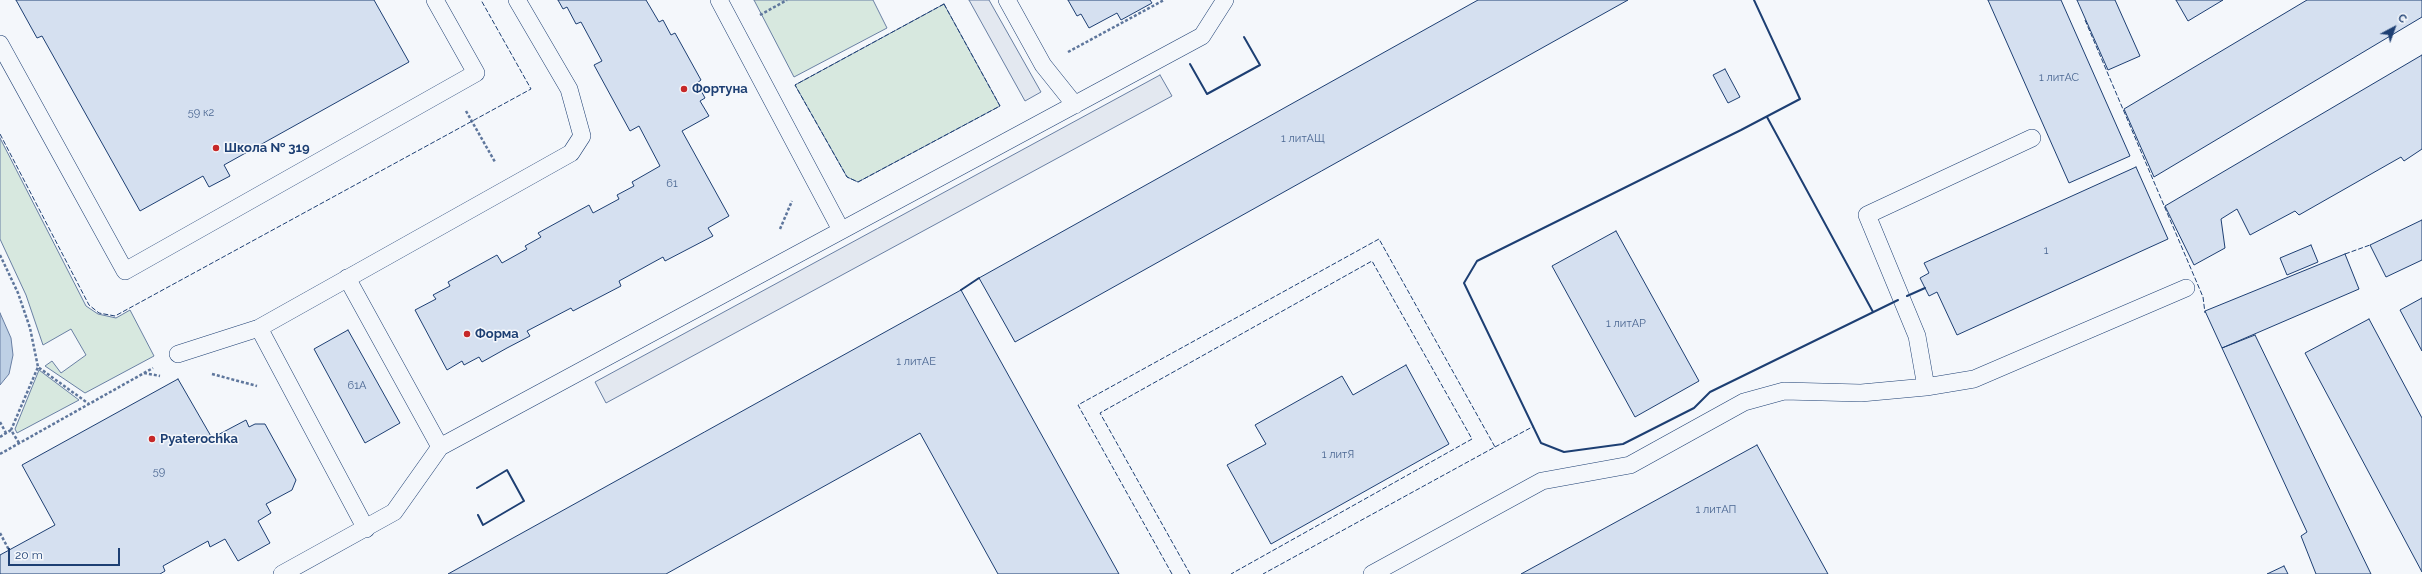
<!DOCTYPE html>
<meta charset="utf-8">
<style>
body{margin:0}
#map{position:relative;width:2422px;height:574px;overflow:hidden;background:#f4f7fb;font-family:Raleway,sans-serif}
canvas{display:block}
.north{position:absolute;left:2374px;top:8px;width:40px;height:40px;-webkit-text-stroke:3px #f4f7fb;paint-order:stroke;rotate:41deg;font-size:11px;font-weight:700;line-height:16px;text-align:center;color:#1d3f73}
.north::after{content:'';display:block;margin:auto;width:14px;height:18px;background:#1d3f73;clip-path:polygon(50% 0,100% 100%,50% 72%,0 100%)}
.scale{position:absolute;left:8px;top:548px;width:112px;height:18px;box-sizing:border-box;border:2px solid #1d3f73;border-top:0;padding-left:5px;font-size:12px;line-height:14px;white-space:nowrap;color:#1d3f73;-webkit-text-stroke:3px #f4f7fb;paint-order:stroke}
</style>
<div id="map">
<canvas width="2422" height="574"></canvas>
<div class="north">С</div>
<div class="scale">20 m</div>
</div>
<script>
const ctx = document.querySelector('canvas').getContext('2d');
ctx.lineJoin = 'round';
function fill(path, color) { ctx.fillStyle = color; ctx.fill(path, 'evenodd'); }
const toPath = rows => new Path2D(rows.map(r => 'M' + r).join(''));
function stroke(path, color, width, dash) { ctx.strokeStyle = color; ctx.lineWidth = width; ctx.lineCap = dash ? 'butt' : 'round'; ctx.setLineDash(dash || []); ctx.stroke(path); }
function drawText(font, color, halo, rows, align = 'center') {
  ctx.font = font + ' Raleway,sans-serif'; ctx.lineWidth = 3; ctx.setLineDash([]); ctx.textBaseline = 'middle'; ctx.strokeStyle = halo; ctx.fillStyle = color; for (const [text, x, y, turn = 0] of rows) {
    ctx.save(); ctx.translate(x, y); ctx.rotate((+turn || 0) * Math.PI / 180); ctx.textAlign = isNaN(turn) ? turn : align; if (halo) ctx.strokeText(text, 0, 0); ctx.fillText(text, 0, 0); ctx.restore();
  }
}
const green = toPath([
 [754,0,873,0,887,28,794,77,754,0],
 [944,4,1000,106,858,182,847,177,795,85,944,4],
 [0,138,86,306,98,314,116,318,130,310,154,356,85,393,45,366,52,361,61,373,86,355,71,329,43,345,26,295,0,239,0,138],
 [39,370,79,400,17,433,15,429,39,370]
]);
const parking = toPath([
 [969,0,989,0,1041,92,1025,101,969,0],
 [1160,75,1172,96,606,403,595,382,1160,75]
]);
const water = toPath([
 [0,313,11,338,13,355,9,374,0,385,0,313]
]);
const building = toPath([
 [16,0,374,0,409,62,224,165,230,176,209,187,203,176,140,211,42,36,37,38,16,0],
 [558,0,646,0,659,22,663,20,671,35,675,33,701,80,697,83,705,98,700,101,709,116,682,131,729,216,708,228,713,236,665,261,663,257,619,281,621,286,573,311,571,308,527,331,530,336,507,348,482,362,479,357,464,365,462,361,447,370,415,310,436,299,433,295,450,286,448,282,497,255,502,263,527,249,525,246,541,237,538,233,589,205,593,213,619,199,617,195,634,186,632,182,660,166,639,126,630,131,594,65,602,61,581,22,576,24,567,7,563,9,558,0],
 [1068,0,1150,0,1152,3,1121,20,1117,13,1089,28,1081,14,1077,16,1068,0],
 [1478,0,1628,0,1015,342,979,278,1478,0],
 [1988,0,2061,0,2130,156,2069,183,1988,0],
 [2077,0,2115,0,2140,56,2108,70,2077,0],
 [2176,0,2223,0,2188,21,2176,0],
 [2307,0,2422,0,2422,17,2154,177,2124,109,2307,0],
 [2422,55,2422,149,2404,161,2401,157,2299,215,2295,211,2250,235,2237,209,2221,219,2225,248,2194,265,2165,206,2422,55],
 [1725,69,1740,97,1728,103,1713,75,1725,69],
 [2136,167,2168,239,1957,335,1937,292,1929,296,1920,278,1929,273,1924,263,2136,167],
 [2422,220,2422,260,2386,277,2370,245,2422,220],
 [1616,231,1699,381,1635,417,1552,266,1616,231],
 [2311,245,2318,262,2287,275,2280,258,2311,245],
 [2345,254,2359,289,2222,348,2205,311,2345,254],
 [961,290,1119,574,998,574,920,433,666,574,448,574,961,290],
 [2422,298,2422,351,2400,310,2422,298],
 [2369,319,2422,418,2422,572,2305,353,2369,319],
 [348,330,400,423,365,443,314,349,348,330],
 [2255,335,2371,574,2316,574,2301,536,2307,532,2222,348,2255,335],
 [1406,365,1449,444,1271,544,1227,465,1266,444,1255,425,1342,376,1353,395,1406,365],
 [178,379,212,438,246,420,249,427,255,424,265,424,296,480,292,490,266,504,271,513,258,521,270,543,238,561,225,539,210,547,208,541,163,566,165,571,160,574,0,574,0,555,55,525,22,465,178,379],
 [1757,445,1828,574,1521,574,1757,445],
 [2284,566,2288,574,2267,574,2284,566]
]);
const path = toPath([
 [760,15,787,0],
 [1068,52,1164,0],
 [466,111,495,162],
 [780,229,792,201],
 [0,255,18,293,30,328,38,367,89,404],
 [144,373,160,376],
 [212,374,257,386],
 [0,422,6,433],
 [0,437,11,430],
 [19,443,11,430,38,367],
 [0,454,153,368],
 [0,533,9,550]
]);
const service = toPath([
 [719,0,841,230],
 [1007,0,1043,65,1075,105],
 [0,44,125,271,476,73,435,0],
 [347,278,440,447],
 [259,328,366,529],
 [178,354,259,328,571,153,582,136,569,89,517,0],
 [1926,387,1917,336,1867,215,2032,138],
 [282,574,394,512,440,447,1202,36,1225,0],
 [1372,574,1542,481,1630,465,1744,402,1784,391,1861,393,1926,387,1974,379,2186,288]
]);
const fence = toPath([
 [944,4,1000,106,858,182,847,177,795,85,944,4],
 [2085,20,2203,297,2205,313],
 [0,134,89,305,99,313,115,316,531,89,481,0],
 [2345,254,2370,245],
 [1495,447,1534,426],
 [1172,574,1078,405,1379,239,1495,447,1263,574],
 [1190,574,1100,413,1372,261,1472,439,1231,574]
]);
const wall = toPath([
 [1754,0,1800,99,1741,130,1477,261,1464,283,1541,443,1564,452,1623,444,1694,408,1710,392,1898,300],
 [1190,64,1207,94,1260,65,1244,37],
 [1767,117,1873,312],
 [961,290,979,278],
 [1907,296,1925,288],
 [477,488,507,470,524,501,483,525,478,515]
]);
const markers = [
 [684,89,4,"#c62828"],
 [216,148,4,"#c62828"],
 [467,334,4,"#c62828"],
 [152,439,4,"#c62828"]
];
const numberNames = [
 ["1 литАС",2059,78],
 ["59 к2",201,113],
 ["1 литАЩ",1303,139],
 ["61",672,184],
 ["1",2046,251],
 ["1 литАР",1626,324],
 ["1 литАЕ",916,362],
 ["61А",357,386],
 ["1 литЯ",1338,455],
 ["59",159,472],
 ["1 литАП",1716,510]
];
const poiNames = [
 ["Фортуна",692,89],
 ["Школа № 319",224,148],
 ["Форма",475,334],
 ["Pyaterochka",160,439]
];
fill(green, '#d7e8df');
stroke(green, '#687fa3', 1);
fill(parking, '#e3e8f0');
stroke(parking, '#687fa3', 1);
fill(water, '#bed0e5');
stroke(water, '#687fa3', 1);
fill(building, '#d5e0f0');
stroke(building, '#1d3f73', 1);
stroke(service, '#1d3f73', 18);
stroke(path, '#5e769c', 2.5, [3, 2]);
stroke(service, '#f4f7fb', 17);
stroke(fence, '#1d3f73', 1, [5, 2]);
stroke(wall, '#1d3f73', 2);
for (const [x, y, r, color] of markers) { const dot = new Path2D(); dot.arc(x, y, r, 0, 2 * Math.PI); ctx.fillStyle = color; ctx.fill(dot); stroke(dot, '#f4f7fb', 1.5); }
drawText('11px', '#4b6792', null, numberNames);
drawText('bold 13px', '#1d3f73', '#f4f7fb', poiNames, 'left');
</script>
